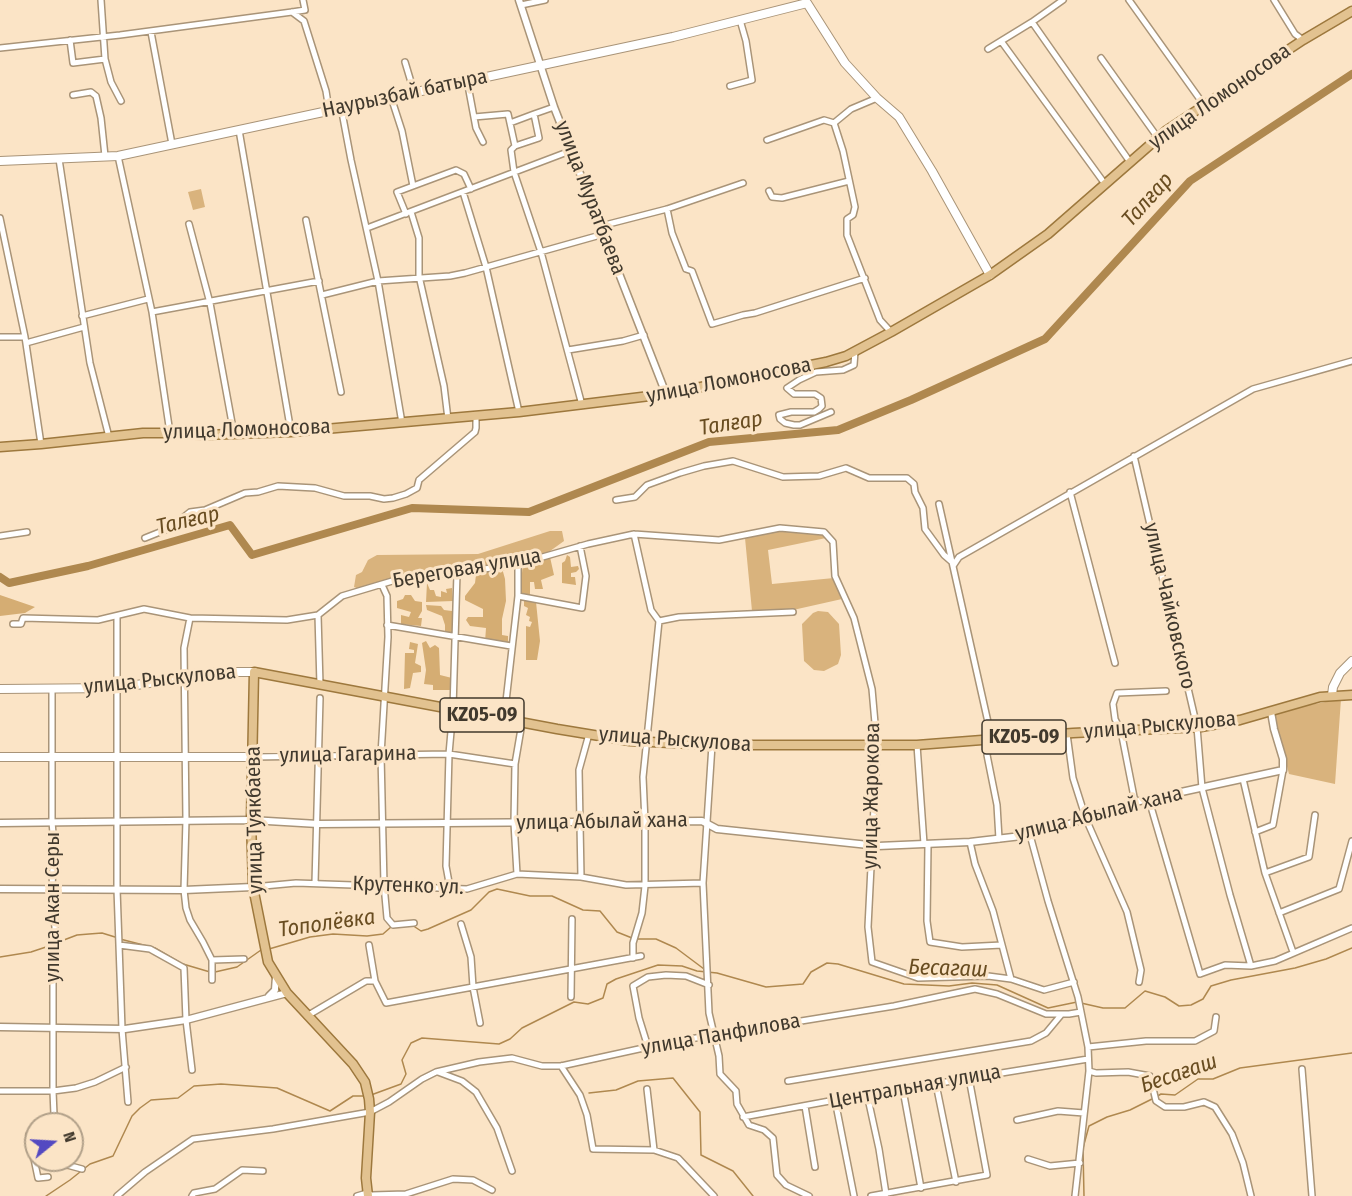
<!DOCTYPE html>
<meta charset="utf-8">
<style>
body{margin:0}
#map{position:relative;width:1352px;height:1196px;overflow:hidden;background:#fbe4c6;font-family:"Fira Sans Condensed",sans-serif}
canvas{display:block}
.north{position:absolute;left:24px;top:1112px;width:60px;height:60px;box-sizing:border-box;background:#fbe4c6;border:2px solid #b1a089;border-radius:50%;rotate:72deg;font-size:16px;font-weight:700;line-height:24px;text-align:center;color:#41392d}
.north::after{content:'';display:block;margin:auto;width:21px;height:27px;background:#5449c1;clip-path:polygon(50% 0,100% 100%,50% 72%,0 100%)}
</style>
<div id="map">
<canvas width="1352" height="1196"></canvas>
<div class="north">N</div>
</div>
<script>
const ctx = document.querySelector('canvas').getContext('2d');
ctx.lineJoin = 'round';
function fill(path, color) { ctx.fillStyle = color; ctx.fill(path, 'evenodd'); }
const toPath = rows => new Path2D(rows.map(r => 'M' + r).join(''));
function stroke(path, color, width, dash) { ctx.strokeStyle = color; ctx.lineWidth = width; ctx.lineCap = dash ? 'butt' : 'round'; ctx.setLineDash(dash || []); ctx.stroke(path); }
function drawText(font, color, halo, rows, align = 'center') {
  ctx.font = font + ' "Fira Sans Condensed",sans-serif'; ctx.lineWidth = 6; ctx.setLineDash([]); ctx.textBaseline = 'middle'; ctx.strokeStyle = halo; ctx.fillStyle = color; for (const [text, x, y, turn = 0] of rows) {
    ctx.save(); ctx.translate(x, y); ctx.rotate((+turn || 0) * Math.PI / 180); ctx.textAlign = isNaN(turn) ? turn : align; if (halo) ctx.strokeText(text, 0, 0); ctx.fillText(text, 0, 0); ctx.restore();
  }
}
const green = toPath([
 [201,189,205,207,193,210,188,192],
 [550,531,562,531,564,541,546,554,508,565,405,575,362,590,354,587,356,575,362,572,368,560,377,555,478,554],
 [780,531,822,534,826,538,768,550,772,584,834,578,842,599,793,610,752,611,745,538],
 [818,611,828,612,839,624,841,655,838,664,824,671,814,670,804,661,802,624,813,613],
 [1341,699,1335,784,1289,774,1273,712]
]);
const forest = toPath([
 [567,555,570,557,571,567,578,566,579,569,576,572,571,573,571,577,575,577,576,585,562,583,562,563,565,561],
 [550,557,554,575,541,580,543,589,535,589,534,582,530,582,530,597,520,595,523,562],
 [495,568,502,568,505,579,506,601,502,619,502,635,508,636,508,642,485,642,486,628,470,626,466,620,468,617,483,617,483,609,465,600,465,596,475,583,476,575],
 [427,583,430,590,434,590,436,596,441,597,441,591,447,593,446,589,452,588,453,601,426,602],
 [0,595,35,607,25,613,0,616],
 [405,595,411,595,415,601,422,602,422,611,418,618,422,618,421,626,401,624,401,615,409,617,411,612,397,608,397,601,403,599],
 [524,599,536,602,540,641,537,660,526,660,526,626,530,627,532,622,529,621,530,617,526,615,528,608,524,606],
 [426,605,441,606,444,610,452,611,452,633,445,632,445,625,442,616,427,610],
 [426,641,430,648,435,645,439,648,440,675,452,678,451,690,433,690,433,685,424,684,426,670,422,643],
 [410,642,418,644,415,663,421,666,421,672,413,673,410,688,404,689,405,653,414,653,414,650,409,649]
]);
const stream = toPath([
 [412,925,421,931,428,929,471,910,489,892,497,889,530,896,552,896,583,910,600,911,617,932,632,938],
 [120,939,155,948,179,962],
 [637,939,656,939,676,948,704,969],
 [56,943,77,935,89,934,102,933,115,937],
 [269,949,310,937,333,934,367,936,383,934,391,927],
 [0,957,31,952,52,945],
 [183,964,210,972],
 [215,972,237,967,261,950],
 [1081,1003,1103,1008,1125,1008,1145,991,1165,997,1179,1006,1191,1005,1203,999,1211,986,1231,980,1295,968,1326,959,1352,948],
 [589,1093,616,1090,638,1081,673,1078,700,1112,701,1155,733,1171,753,1196],
 [371,1095,401,1084,406,1074,402,1060,411,1043,422,1038,499,1044,510,1039,522,1028,574,1002,588,1004,603,998,607,984,616,979,658,965,682,966,697,971,717,973,766,987,803,984,811,972,827,963,838,964,904,984,949,986,972,983,997,985,1048,1008,1077,1002],
 [1156,1097,1161,1094,1175,1095,1198,1079,1213,1079,1240,1068,1352,1053],
 [46,1196,70,1180,90,1164,113,1156,132,1116,140,1108,151,1100,178,1098,194,1086,221,1084,277,1088,330,1111,353,1096,364,1096],
 [1084,1196,1083,1148,1089,1126,1107,1117,1130,1110,1152,1099]
]);
const river = toPath([
 [0,577,9,583,88,566,230,525,252,555,412,508,529,512,709,442,838,430,911,400,1045,339,1190,181,1352,74]
]);
const minor = toPath([
 [101,0,105,59,111,82,121,101],
 [1129,0,1204,105],
 [1274,0,1295,34,1303,40],
 [521,5,545,0],
 [292,12,304,21,326,91,329,110],
 [1032,22,1063,0],
 [151,32,172,144],
 [70,40,73,63,105,59],
 [1001,41,1105,184],
 [0,48,120,35,292,12,305,10,303,0],
 [988,49,1032,22,1130,162],
 [1101,58,1158,138],
 [405,62,414,92],
 [467,80,476,128,483,142],
 [730,86,752,80,746,41,740,20],
 [73,95,91,92,96,96,101,118,105,156],
 [391,97,402,131,413,186,397,192,406,214],
 [877,98,851,109,834,123,843,151,855,207,853,215,847,219,847,235,880,320,891,332],
 [341,107,351,160,378,281,402,423],
 [474,117,508,114,515,146,511,150,514,172,541,252,582,405],
 [510,123,534,114],
 [239,130,291,432],
 [767,140,824,120,834,123],
 [515,146,539,138,534,114,554,107],
 [118,156,152,312,170,433],
 [59,159,90,363,109,437],
 [413,186,456,170,464,174,471,189],
 [769,191,772,197,782,198,849,181],
 [463,192,486,267,519,412],
 [667,209,672,233,686,269,692,271,712,324,743,315,755,313,865,278],
 [411,212,419,238,419,276,444,386,448,419],
 [0,218,25,337,41,444],
 [306,220,341,392],
 [189,224,210,303,234,434],
 [601,226,667,209,743,183],
 [367,228,570,151],
 [322,295,378,281,450,276,465,273,604,234],
 [152,312,319,281],
 [82,316,148,299],
 [0,337,25,337],
 [26,343,84,327],
 [568,350,623,341,644,335],
 [831,412,800,425,794,425,785,423,780,419,779,415,791,412,814,412,819,409,822,406,821,398,815,394,794,394,787,388,799,380,816,372,843,370,854,365,855,351],
 [1134,456,1197,727,1202,788,1230,895,1251,966],
 [1070,492,1115,663],
 [616,500,635,497,647,485,680,473,704,466,733,461,783,477,819,476,846,468,869,478,907,478,914,484,915,492,923,508,925,529,944,555,952,562],
 [939,504,992,740,987,755,997,805,999,839],
 [0,536,27,532],
 [145,538,170,528,190,512,205,510,245,493,258,492,278,486,315,488,344,496,370,496,384,499,393,498,406,494,417,488,419,480,475,432,476,428,476,417],
 [953,566,959,557,1253,389,1352,361],
 [382,585,387,596,388,637,381,755,384,885,387,918,393,925,414,923],
 [518,596,582,608,586,576,580,546],
 [318,615,320,685],
 [117,616,117,889,122,1029,128,1102],
 [190,618,184,648,186,820,184,890,186,908,190,920,203,942,212,960,212,980],
 [659,621,679,617,793,612],
 [13,624,21,624,23,618,98,620,144,609,190,618,287,620,318,615,342,596,409,576,457,573,518,564,588,544,634,534,719,540,780,528,824,532,833,542,835,576,854,618,872,689,877,746,868,927,872,962,918,978,988,976,1011,979,1044,990,1074,982],
 [387,625,511,646],
 [52,689,52,822,55,856,53,863,52,889,55,928,53,962,53,1091,54,1115,56,1124],
 [504,719,518,596,518,564],
 [1067,734,1073,778,1086,819,1127,912,1141,970,1139,982],
 [712,745,703,883,709,1013,719,1056,720,1074,736,1091,737,1104,749,1125,764,1130,773,1138,777,1175,786,1185,809,1196],
 [917,745,924,844],
 [253,757,449,754,515,764],
 [1243,779,1265,873,1293,952],
 [1149,800,1200,974,1225,965,1251,966,1275,961,1352,928],
 [1135,802,1121,731,1115,719,1113,704,1117,693,1166,691],
 [1255,832,1273,825,1283,770],
 [1030,835,1048,901,1078,997,1088,1047,1089,1071,1075,1196],
 [970,842,975,864,993,911,1011,979],
 [928,845,927,921,930,942,962,947,1002,945],
 [1265,873,1309,857,1315,815],
 [517,874,514,823,515,764,522,723],
 [581,877,579,770,589,734],
 [315,883,320,698],
 [253,887,296,883,467,889,517,874,581,877,626,885,703,883],
 [450,888,446,866,449,754,453,709,457,573],
 [1279,913,1339,889,1352,841],
 [461,924,471,957,473,987,480,1023],
 [119,945,150,949,184,968,186,1020,192,1070],
 [369,945,375,981,386,1003,641,956],
 [633,958,633,943,642,913,645,886,645,822,643,777,659,621,651,610,634,534],
 [212,960,244,959],
 [571,997,572,919],
 [307,1016,366,981,375,981],
 [648,1047,639,1018,633,986,648,977,666,975,686,976,709,985],
 [1088,1047,1146,1041,1195,1041,1214,1031,1216,1017],
 [561,1066,580,1095,587,1115,593,1149,654,1150,678,1158,714,1196],
 [1302,1069,1312,1196],
 [1089,1071,1096,1073,1128,1072,1150,1076,1156,1101,1165,1107,1184,1107,1204,1102,1215,1107,1232,1134,1243,1163,1251,1196],
 [438,1072,462,1081,476,1092,497,1128,512,1171],
 [788,1081,1031,1041,1046,1033,1061,1015],
 [936,1084,956,1182],
 [647,1089,654,1150],
 [903,1090,921,1188],
 [0,1091,53,1091,76,1088,95,1082,126,1067],
 [867,1094,879,1149,886,1194],
 [835,1100,854,1196],
 [805,1106,815,1167],
 [743,1117,835,1100,1088,1059],
 [1017,1120,1058,1111,1084,1113],
 [36,1134,29,1135,38,1178,48,1177],
 [1028,1159,1050,1166,1080,1163],
 [66,1160,67,1165,82,1169],
 [117,1196,145,1172,193,1139,273,1129,370,1112,389,1102,422,1079,436,1072,479,1062,512,1058,542,1066,561,1066,671,1042,894,1006,975,989,997,994,1046,1014,1069,1014,1081,1012],
 [192,1196,194,1193,215,1189,242,1170,263,1171],
 [357,1196,367,1193,372,1195,406,1194,453,1179,473,1180,492,1190],
 [871,1196,987,1175,969,1078]
]);
const tertiary = toPath([
 [519,0,554,107,666,394],
 [0,823,251,820,318,824,702,821,717,829,878,846,970,842,1030,835,1069,824,1135,802,1283,770,1283,759,1274,729,1271,712],
 [0,889,184,890,253,887],
 [269,996,275,990,276,976],
 [0,1027,125,1029,186,1020,287,993]
]);
const secondary = toPath([
 [0,161,118,156,673,37,807,3,845,63,877,98,899,117,932,171,990,275],
 [0,689,117,688,220,672,254,672],
 [1332,695,1333,687,1340,673,1352,661],
 [0,757,253,757]
]);
const primary = toPath([
 [0,447,41,444,143,433,170,433,203,435,291,432,519,412,666,394,826,362,846,356,891,332,990,275,1048,234,1167,130,1303,40,1352,11],
 [368,1196,366,1178,370,1112,369,1099,365,1082,353,1064,287,993,268,962,253,887,251,820,254,672,557,729,630,741,712,745,917,745,1073,733,1201,727,1240,720,1320,697,1352,695]
]);
const shields = [
 [482,715,84],
 [1024,737,84]
];
const shieldNames = [
 ["KZ05-09",482,715],
 ["KZ05-09",1024,737]
];
const streetNames = [
 ["Наурызбай батыра",405,94,-12],
 ["улица Ломоносова",1220,97,-35],
 ["улица Муратбаева",590,198,69],
 ["улица Ломоносова",729,381,-11],
 ["улица Ломоносова",247,430,-2],
 ["Береговая улица",467,569,-10],
 ["улица Чайковского",1169,606,77],
 ["улица Рыскулова",160,680,-6],
 ["улица Рыскулова",1160,726,-5],
 ["улица Рыскулова",675,740,4],
 ["улица Гагарина",348,755,-1],
 ["улица Жарокова",872,796,-89],
 ["улица Абылай хана",1099,814,-14],
 ["улица Туякбаева",255,820,-91],
 ["улица Абылай хана",602,822,-1],
 ["Крутенко ул.",408,886,2],
 ["улица Акан Серы",53,907,-90],
 ["улица Панфилова",721,1035,-10],
 ["Центральная улица",915,1087,-10]
];
const waterNames = [
 ["Талғар",1148,200,-48],
 ["Талғар",731,424,-9],
 ["Талғар",188,521,-13],
 ["Тополёвка",327,924,-8],
 ["Бесагаш",948,969,2],
 ["Бесағаш",1179,1074,-19]
];
fill(green, '#d9b37d');
fill(forest, '#d5ad73');
stroke(stream, '#af884f', 1.5);
stroke(river, '#af884f', 8);
stroke(minor, '#a99478', 8);
stroke(tertiary, '#a99478', 9);
stroke(secondary, '#a99478', 10);
stroke(primary, '#9d783d', 11);
stroke(minor, '#fff', 5);
stroke(tertiary, '#fff', 6);
stroke(secondary, '#fff', 8);
stroke(primary, '#e2c290', 8);
for (const [x, y, w] of shields) { const box = new Path2D(); box.roundRect(x - w / 2, y - 17, w, 34, 4.5); ctx.fillStyle = '#fbe4c6'; ctx.fill(box); stroke(box, '#41392d', 1.5); }
drawText('bold 20px', '#41392d', null, shieldNames);
drawText('21px', '#41392d', '#fbe4c6', streetNames);
drawText('italic 22px', '#694d21', '#fbe4c6', waterNames);
</script>
